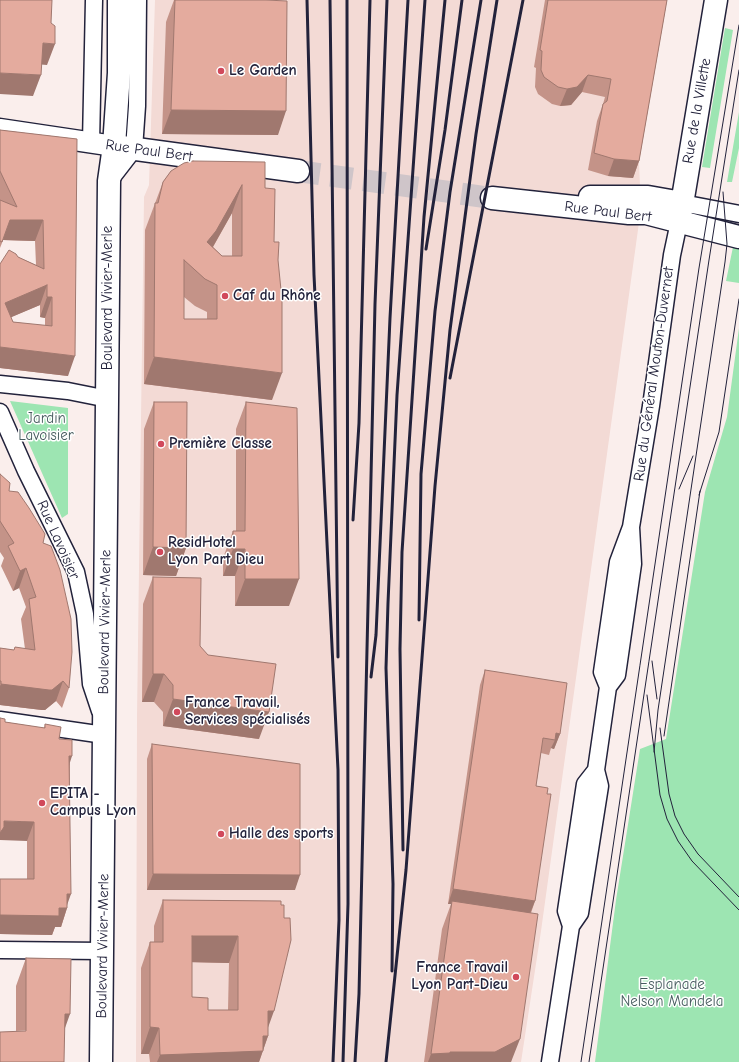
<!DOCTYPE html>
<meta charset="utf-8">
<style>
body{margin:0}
canvas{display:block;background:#faeeec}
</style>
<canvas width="739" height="1062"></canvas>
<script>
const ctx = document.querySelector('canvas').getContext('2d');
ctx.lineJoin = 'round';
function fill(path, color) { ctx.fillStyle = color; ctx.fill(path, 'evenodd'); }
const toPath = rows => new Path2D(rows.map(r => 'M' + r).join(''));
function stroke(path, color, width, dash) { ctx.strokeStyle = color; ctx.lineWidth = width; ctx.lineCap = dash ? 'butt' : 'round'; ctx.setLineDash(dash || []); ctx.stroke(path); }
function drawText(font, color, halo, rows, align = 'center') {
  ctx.font = font + ' "Comic Neue",sans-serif'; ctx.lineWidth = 3; ctx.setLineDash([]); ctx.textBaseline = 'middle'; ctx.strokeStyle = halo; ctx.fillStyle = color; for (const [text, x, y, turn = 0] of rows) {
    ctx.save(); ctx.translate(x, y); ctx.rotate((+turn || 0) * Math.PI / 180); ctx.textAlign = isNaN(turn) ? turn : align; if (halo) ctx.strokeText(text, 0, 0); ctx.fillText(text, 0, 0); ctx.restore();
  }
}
const built = toPath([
 [155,0,667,0,639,163,641,208,541,931,521,1062,136,1062,137,717,144,197,149,185]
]);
const green = toPath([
 [725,28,733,30,710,168,702,167],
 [739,112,739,148,732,182,727,182],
 [733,247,739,248,739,283,726,281],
 [739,328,739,1062,595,1062,616,900,640,749,666,739,705,492,727,417],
 [10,401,68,408,68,514,62,518]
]);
const secondaryTunnel = toPath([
 [298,171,492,198]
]);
const minor = toPath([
 [91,143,94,0],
 [110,180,134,149,137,106,138,0],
 [682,203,739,214],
 [0,384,68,391,108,399],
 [0,412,26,471,76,572,85,614,91,684,100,711],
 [608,687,602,672,618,562,631,527,651,406,672,255,679,222],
 [0,720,104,735],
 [571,926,566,911,585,784,596,770],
 [0,950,103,951],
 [550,1062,571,926,580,913,600,786,596,770,608,687,617,675,633,564,631,527]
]);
const tertiary = toPath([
 [0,129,114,146]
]);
const secondary = toPath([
 [114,146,298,171],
 [590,197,648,197,682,203],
 [492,198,629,213,646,213,739,237],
 [679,222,716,0]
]);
const primary = toPath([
 [101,1062,109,181,114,146,119,73,119,0]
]);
const tram = toPath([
 [679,489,693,456],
 [699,495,719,432,739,299],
 [652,661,657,699],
 [647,695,660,795,667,819,678,841,692,861,739,910],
 [660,728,669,794,675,816,684,834,698,854,739,897],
 [664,736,700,491],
 [654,752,658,710,725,262,727,244,723,192],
 [581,1062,699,268,739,25],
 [589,1062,709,260,739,70]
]);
const rail = toPath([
 [307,0,314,275,338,770,339,920,333,1062],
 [330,0,338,657],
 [426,249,445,130,462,0],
 [450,378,523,0],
 [353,520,359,423,370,0],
 [419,620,421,474,435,311,450,192,481,0],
 [371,677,376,635,390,318,408,0],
 [403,850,400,649,402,552,424,217,445,0],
 [392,971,393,884,386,668,388,603,397,395,425,0],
 [343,1062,348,904,347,0],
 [355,1062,359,994,375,304,387,0],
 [386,1062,406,870,435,486,450,330,476,134,497,0]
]);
const wall = toPath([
 [174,0,266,0,278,135,162,134,166,22],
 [545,0,667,0,639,161,633,178,608,176,588,170,597,121,603,104,605,97,582,92,571,105,560,106,552,104,538,94,535,87,536,68,534,67],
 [0,130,77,139,68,376,0,368,0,264,18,257,36,265,35,241,3,240,0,248],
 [40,305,40,317,45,318,45,326,13,322,11,317],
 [171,171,265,188,274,242,278,260,272,400,144,384,145,230,163,182],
 [232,213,232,256,222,256,213,247],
 [184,297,195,306,207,312,207,319,184,319],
 [154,402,186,548,176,576,143,575,144,429],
 [246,402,289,606,235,606,235,576,223,576,223,558,233,531,236,531,236,429],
 [0,474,9,491,43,543,69,688,62,708,56,701,45,710,42,710,0,705,0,648,14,650,15,647,25,649,21,619,26,607,19,588,13,591,1,566,4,558,0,552],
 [153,577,200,646,259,739,163,726,163,712,154,702,142,702,143,604],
 [485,670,560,734,554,749,551,748,549,755,541,753,536,786,547,794,535,901,531,913,511,1062,424,1062,442,929,451,904,448,904,480,685],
 [5,722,44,728,45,724,59,739,70,764,67,908,61,927,55,927,52,935,0,934,0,879,27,879,27,841],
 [152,744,295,890,147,890,147,759],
 [163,900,281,901,268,1026,268,1036,259,1062,150,1062,149,1054,141,1054,141,968,150,942,154,942,154,926],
 [192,962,229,963,228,1010,208,1010,192,997],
 [26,958,65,1028,16,1031,16,986]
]);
const shadedWall = toPath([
 [43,43,55,44,47,65,35,64],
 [0,73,41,75,33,96,0,94],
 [588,75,582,92,571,105,560,106,567,89],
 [171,110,286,111,278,135,162,134],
 [614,159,639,161,633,178,608,176],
 [242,185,232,213,206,259,207,242],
 [10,220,43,220,35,241,3,240,0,248],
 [47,285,40,305,0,322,5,303],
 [47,297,52,297,45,318,40,317],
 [0,347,75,356,68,376,0,368],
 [154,357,282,373,272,400,144,384],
 [153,547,186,548,176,576,143,575],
 [233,549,245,549,235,576,223,576],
 [26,568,19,588,13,591,20,571],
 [245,579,299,579,289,606,235,606],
 [153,674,164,674,154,702,142,702],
 [63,681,56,701,45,710,42,710,0,705,0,686,1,684],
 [173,699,269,712,259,739,163,726],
 [556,733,560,734,554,749,551,748,555,740],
 [69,756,72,756,66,775],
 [4,821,34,822,27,841,0,840,0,833],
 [153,874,300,875,295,890,147,890],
 [453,889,535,901,529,916,452,901,451,904,448,904],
 [67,894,71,894,66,908,67,908,61,927,55,927,52,935,0,934,0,915,59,908],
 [192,936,238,936,229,963,183,962],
 [268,1011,274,1011,265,1036,268,1036,259,1062,157,1062,160,1055],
 [65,1014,70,1014,60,1042],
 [150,1027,159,1028,149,1054,141,1054],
 [520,1039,511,1062,428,1062,431,1054,450,1052]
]);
const building = toPath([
 [0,0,52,0,51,23,55,26,55,44,43,43,41,75,0,73,0,0],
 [175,0,266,0,287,1,286,111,171,110,175,0],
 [548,0,667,0,639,161,614,159,594,153,603,104,607,101,611,79,588,75,577,87,567,89,558,87,544,77,541,70,542,51,540,50,548,0],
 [0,130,77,139,75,356,0,347,0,264,9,250,16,254,18,257,44,269,43,220,10,220,2,242,0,241,0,200,17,207,0,171,0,130],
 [47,285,47,297,52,297,52,326,13,322,5,303,47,285],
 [193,161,265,162,265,188,275,189,274,242,279,242,278,260,282,300,282,373,154,357,155,203,158,203,163,182,171,171,184,163,193,161],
 [242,185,242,256,222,256,207,242,216,231,242,185],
 [184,260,205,279,217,285,217,319,184,319,184,260],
 [154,402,187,402,186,548,153,547,154,402],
 [246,402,297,408,299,579,245,579,245,549,233,549,233,531,245,531,246,402],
 [0,474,10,483,9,491,18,492,29,508,45,534,43,543,51,546,60,570,71,619,72,652,69,688,63,681,52,690,49,690,1,684,1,681,0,681,0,648,14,650,15,647,35,650,29,599,36,597,26,568,20,571,8,546,14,543,0,521,0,474],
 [153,577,201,578,200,646,208,655,276,664,269,712,173,699,173,685,164,674,153,674,153,577],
 [485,670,567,683,560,734,556,733,555,740,543,738,536,786,548,788,547,794,551,794,535,901,453,889,485,670],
 [0,718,5,719,5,722,45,728,45,724,61,727,59,739,72,740,72,756,69,756,71,894,67,894,67,908,59,908,59,916,0,915,0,879,34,879,34,822,4,821,4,827,0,833,0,718],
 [152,744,300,764,300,875,153,874,152,744],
 [163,900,281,901,281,905,284,905,284,918,290,918,291,940,274,1011,268,1011,268,1036,263,1036,263,1051,160,1055,159,1028,150,1027,150,942,163,942,163,900],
 [192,936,238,936,238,1010,208,1010,208,998,192,997,192,936],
 [452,901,538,914,520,1039,495,1052,450,1052,450,1053,431,1054,452,901],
 [26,958,71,959,70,1014,65,1014,64,1062,0,1062,0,1032,26,1031,26,958]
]);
const markers = [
 [221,71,4,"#d1495b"],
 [225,296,4,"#d1495b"],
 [161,444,4,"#d1495b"],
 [160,552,4,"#d1495b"],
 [177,712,4,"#d1495b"],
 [42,803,4,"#d1495b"],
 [221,834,4,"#d1495b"],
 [516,977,4,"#d1495b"]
];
const poiNames = [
 ["Le Garden",229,71],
 ["Caf du Rhône",233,296],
 ["Première Classe",169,444],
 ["ResidHotel",168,543],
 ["Lyon Part Dieu",168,560],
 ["France Travail,",185,703],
 ["Services spécialisés",185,720],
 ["EPITA -",50,794],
 ["Campus Lyon",50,811],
 ["Halle des sports",229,834],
 ["France Travail",508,968,"right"],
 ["Lyon Part-Dieu",508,985,"right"]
];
const streetNames = [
 ["Rue de la Villette",697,111,-80],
 ["Rue Paul Bert",149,151,8],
 ["Rue Paul Bert",608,212,7],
 ["Boulevard Vivier-Merle",108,298,-90],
 ["Rue du Général Mouton-Duvernet",654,374,-82],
 ["Rue Lavoisier",58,540,66],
 ["Boulevard Vivier-Merle",105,622,-89],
 ["Boulevard Vivier-Merle",103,946,-89]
];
const parkNames = [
 ["Jardin",46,419],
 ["Lavoisier",46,436],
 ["Esplanade",672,985],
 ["Nelson Mandela",672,1002]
];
fill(built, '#f3dad5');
fill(green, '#9de5b2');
stroke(secondaryTunnel, '#cfc5c9', 22, [22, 11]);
stroke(minor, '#22223b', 19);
stroke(tertiary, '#22223b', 23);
stroke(secondary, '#22223b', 25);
stroke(primary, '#22223b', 25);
stroke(minor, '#fff', 16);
stroke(tertiary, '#fff', 20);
stroke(secondary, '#fff', 22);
stroke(primary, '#fff', 22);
stroke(tram, '#22223b', 1);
stroke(rail, '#22223b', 3);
fill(wall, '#c49388');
fill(shadedWall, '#a0786f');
fill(building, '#e4ab9e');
stroke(building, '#a0786f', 1);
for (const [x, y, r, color] of markers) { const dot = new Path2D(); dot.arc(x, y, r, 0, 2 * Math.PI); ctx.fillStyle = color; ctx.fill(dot); stroke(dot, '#fff', 1.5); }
drawText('bold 15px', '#22223b', '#fff', poiNames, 'left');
drawText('15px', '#22223b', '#fff', streetNames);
drawText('15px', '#475c5f', '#fff', parkNames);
</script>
